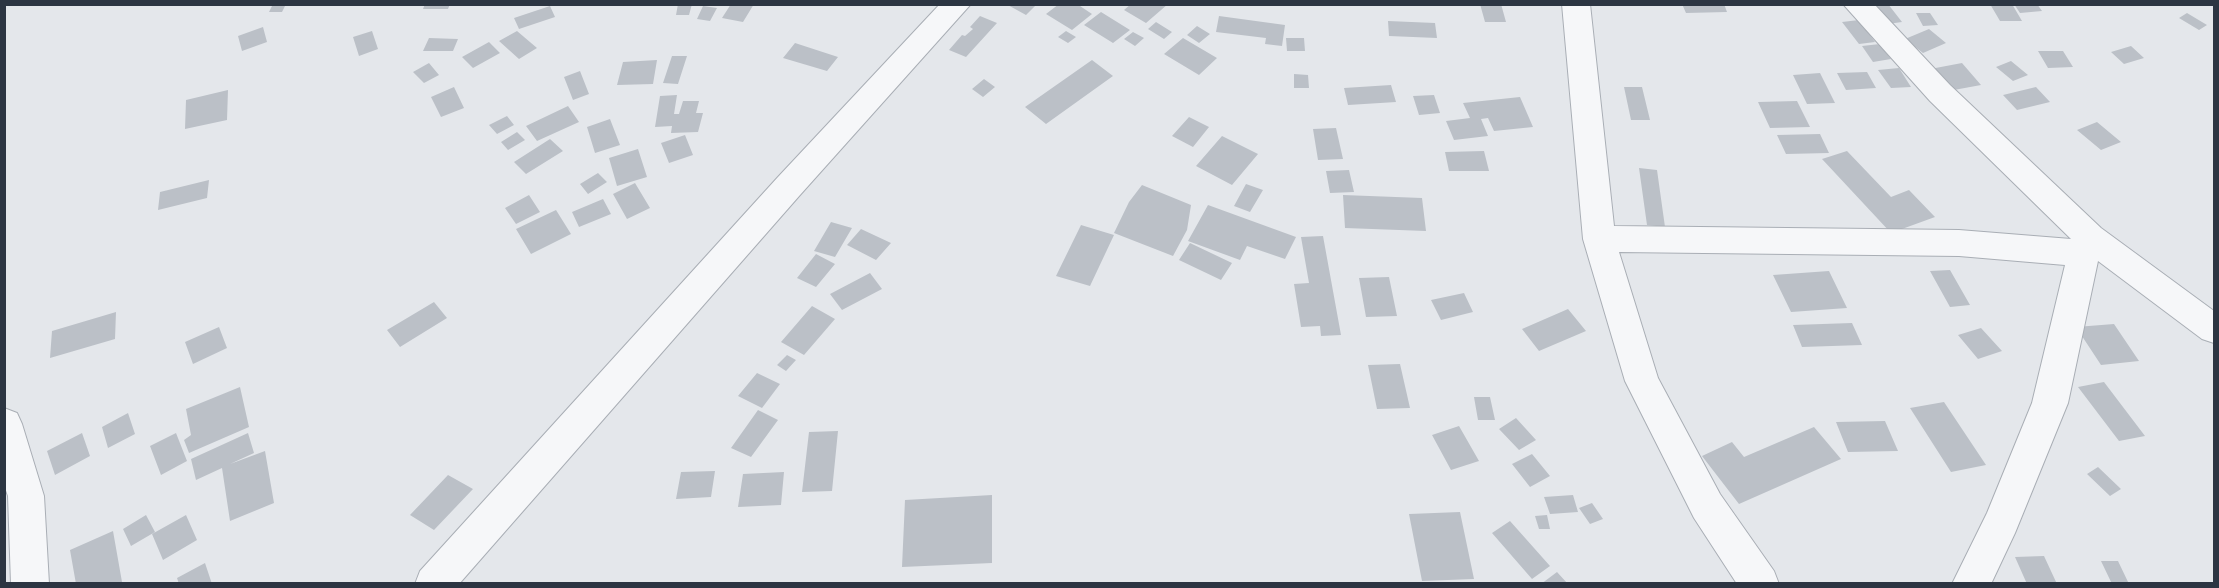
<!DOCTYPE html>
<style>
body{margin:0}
#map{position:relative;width:2219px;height:588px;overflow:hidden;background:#e4e7eb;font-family:Poppins,sans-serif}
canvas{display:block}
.frame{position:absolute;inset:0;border:6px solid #2c3542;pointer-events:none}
</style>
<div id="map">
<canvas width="2219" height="588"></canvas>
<div class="frame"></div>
</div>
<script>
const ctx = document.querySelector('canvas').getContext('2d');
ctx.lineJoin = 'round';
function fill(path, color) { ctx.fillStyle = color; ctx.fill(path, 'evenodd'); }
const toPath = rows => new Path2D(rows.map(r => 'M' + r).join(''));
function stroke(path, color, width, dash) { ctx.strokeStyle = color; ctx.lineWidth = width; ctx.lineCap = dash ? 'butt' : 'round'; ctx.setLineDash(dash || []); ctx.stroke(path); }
const building = toPath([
 [273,4,286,4,282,12,269,12],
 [425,4,450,4,448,9,423,9],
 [678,4,692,4,689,15,676,15],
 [731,4,754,4,743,22,722,18],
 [1006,4,1037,4,1026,15],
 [1059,4,1077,4,1092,14,1072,30,1046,14],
 [1131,4,1168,4,1146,23,1124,10],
 [1480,4,1501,4,1506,22,1485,22],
 [1682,4,1724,4,1727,12,1686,13],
 [1864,4,1888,4,1902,22,1880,25],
 [1990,4,2012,4,2022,21,2000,21],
 [2014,4,2037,4,2042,11,2020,13],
 [550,6,555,17,519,29,514,18],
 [703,6,717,8,710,21,697,19],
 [1101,12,1130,30,1113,43,1084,25],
 [1916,13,1930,13,1938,25,1923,26],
 [2187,13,2207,25,2199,30,2179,18],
 [980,16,997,23,966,57,949,50,962,35,965,36,973,29,970,27],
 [1219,16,1285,25,1282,46,1265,44,1266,38,1216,32],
 [1859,20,1875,42,1859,44,1842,22],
 [1388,21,1435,23,1437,38,1389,36],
 [1156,22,1172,32,1164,39,1148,29],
 [1197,26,1210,34,1199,43,1187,35],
 [263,27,267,42,242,51,238,36],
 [1929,29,1946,43,1923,53,1905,39],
 [372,31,378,49,359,56,353,37],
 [517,31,537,48,519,59,499,41],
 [1066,31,1076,37,1068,43,1058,37],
 [1133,32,1144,38,1135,46,1124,39],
 [429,38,458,39,453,51,423,51],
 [1183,38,1217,58,1199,75,1164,54],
 [1286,38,1304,38,1305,51,1287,51],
 [489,42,500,53,473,68,462,57],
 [795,43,838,57,827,71,783,58],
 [1880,44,1891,59,1873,62,1862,46],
 [2131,46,2144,58,2124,64,2111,52],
 [2038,51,2063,51,2073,67,2048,68],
 [672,56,687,56,678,84,663,83],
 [657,60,653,84,617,85,623,62],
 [1092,60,1113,76,1046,124,1025,107],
 [2011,61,2028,75,2013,81,1996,67],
 [429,63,439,75,424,83,413,72],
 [1962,63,1981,85,1943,92,1925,70],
 [1899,68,1911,87,1891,88,1878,70],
 [580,71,589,94,573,100,564,77],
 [1867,72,1876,88,1846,90,1837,73],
 [1820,73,1835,103,1807,104,1793,75],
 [1294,74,1308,75,1309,88,1294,88],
 [984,79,995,87,983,97,972,89],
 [1391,85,1396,102,1348,105,1344,88],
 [454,87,464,108,441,117,431,97],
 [1624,87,1642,87,1650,120,1631,120],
 [2036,87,2050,102,2017,110,2003,95],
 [228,90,227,120,185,129,186,100],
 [677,95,674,114,679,114,683,101,699,101,696,113,703,113,698,132,671,133,672,126,655,127,660,96],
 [1434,95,1440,113,1419,115,1413,96],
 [1520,97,1533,127,1494,131,1488,118,1481,119,1488,136,1454,140,1446,121,1470,118,1463,103],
 [1797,101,1810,127,1770,128,1758,102],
 [568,106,579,122,537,141,526,126],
 [507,116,514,125,497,134,489,125],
 [1189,117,1209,127,1193,147,1172,136],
 [610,119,620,145,595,153,587,127],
 [2097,122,2121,142,2101,150,2077,130],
 [1336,128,1343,159,1318,160,1313,129],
 [517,132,525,140,508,150,501,142],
 [1820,134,1829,153,1786,154,1777,135],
 [685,135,693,155,669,163,661,143],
 [1222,136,1258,154,1232,185,1196,166],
 [550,139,563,151,526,174,514,162],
 [638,149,647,177,617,186,609,158],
 [1484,151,1489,171,1449,171,1445,152],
 [1847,151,1891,197,1909,190,1935,217,1891,233,1822,159],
 [1639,168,1657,170,1665,227,1647,225],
 [1349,170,1354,192,1330,193,1326,171],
 [598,173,607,182,588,194,580,184],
 [209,180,207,198,158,210,160,192],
 [635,183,650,208,627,219,613,194],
 [1246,184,1263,190,1250,212,1234,206],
 [1142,185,1191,205,1187,230,1173,256,1114,233,1129,202],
 [529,195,540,212,516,224,505,208],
 [1343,195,1422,198,1426,231,1345,228],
 [603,199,611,214,579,227,572,212],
 [1208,205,1296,237,1285,259,1247,246,1240,260,1188,241],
 [556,210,571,234,531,254,516,229],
 [831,222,852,228,835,257,814,251],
 [1081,225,1114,235,1090,286,1056,276],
 [861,229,891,243,876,260,847,245],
 [1323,236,1341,335,1321,336,1320,326,1301,327,1294,284,1309,283,1301,237],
 [1190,243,1232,263,1221,280,1179,260],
 [816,254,835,264,816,287,797,278],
 [1950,270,1970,305,1950,307,1930,271],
 [1829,271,1847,308,1791,312,1773,275],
 [870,273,882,289,842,310,830,294],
 [1389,277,1397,316,1366,317,1359,278],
 [1464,293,1473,312,1441,320,1431,300],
 [434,302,447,318,400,347,387,330],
 [812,306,835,319,804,355,781,342],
 [1568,309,1586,331,1539,351,1522,329],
 [116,312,115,339,50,358,52,331],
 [1852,323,1862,345,1802,347,1793,325],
 [2114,324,2139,361,2101,365,2076,327],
 [219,327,227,348,193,364,185,342],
 [1981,328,2002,351,1978,359,1958,335],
 [787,355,796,360,786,371,777,365],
 [1400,364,1410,408,1377,409,1368,365],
 [757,373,780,384,762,408,738,396],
 [2104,382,2145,436,2119,441,2078,387],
 [240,387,249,427,189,453,184,440,191,435,186,409],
 [1474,397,1490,397,1495,420,1478,420],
 [1944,402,1986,465,1951,472,1910,408],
 [758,410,778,420,751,457,731,448],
 [128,413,135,434,108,448,102,427],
 [1516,418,1536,440,1519,450,1499,429],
 [1885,421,1898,451,1848,452,1836,422],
 [1459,426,1479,461,1451,470,1432,435],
 [1814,427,1841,459,1739,504,1702,456,1732,442,1744,457],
 [838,431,832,491,802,492,809,432],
 [82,433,90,456,55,475,47,451],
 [176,433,187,461,161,475,150,446],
 [248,433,254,453,230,464,265,451,274,503,230,521,222,468,196,480,191,459],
 [1532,454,1550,476,1530,487,1512,464],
 [2098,467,2121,489,2110,496,2087,474],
 [715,471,711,497,676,499,681,472],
 [784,472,781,505,738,507,743,474],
 [448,475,473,489,434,530,410,515],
 [992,495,992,563,902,567,905,500],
 [1573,495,1578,512,1550,514,1544,497],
 [1592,503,1603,519,1590,524,1579,508],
 [1460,512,1474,579,1422,581,1409,514],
 [146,515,155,532,131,546,123,529],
 [186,515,197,540,163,560,152,534],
 [1547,515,1550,529,1539,529,1535,516],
 [1510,521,1550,566,1532,579,1492,533],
 [113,531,122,582,76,584,70,550],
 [2044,556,2057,584,2027,584,2015,557],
 [2101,561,2118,561,2129,584,2112,584],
 [205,563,212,584,179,584,177,578],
 [1557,572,1568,584,1541,584]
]);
const minor = toPath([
 [940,4,971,4,800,195,459,584,415,584,420,571,778,177,940,4],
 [1562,4,1590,4,1614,226,1959,230,2071,239,1930,101,1843,4,1874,4,1950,85,2101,228,2214,311,2214,343,2202,339,2098,261,2068,403,2015,533,1991,584,1952,584,1987,513,2032,403,2065,265,1959,256,1619,252,1658,378,1720,494,1774,571,1779,584,1737,584,1694,518,1625,381,1583,239,1562,4],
 [4,408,17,413,22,424,44,496,49,584,11,584,8,496,4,485,4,408]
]);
fill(building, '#bbc0c7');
stroke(minor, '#a9aeb5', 2);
fill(minor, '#f6f7f9');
</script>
